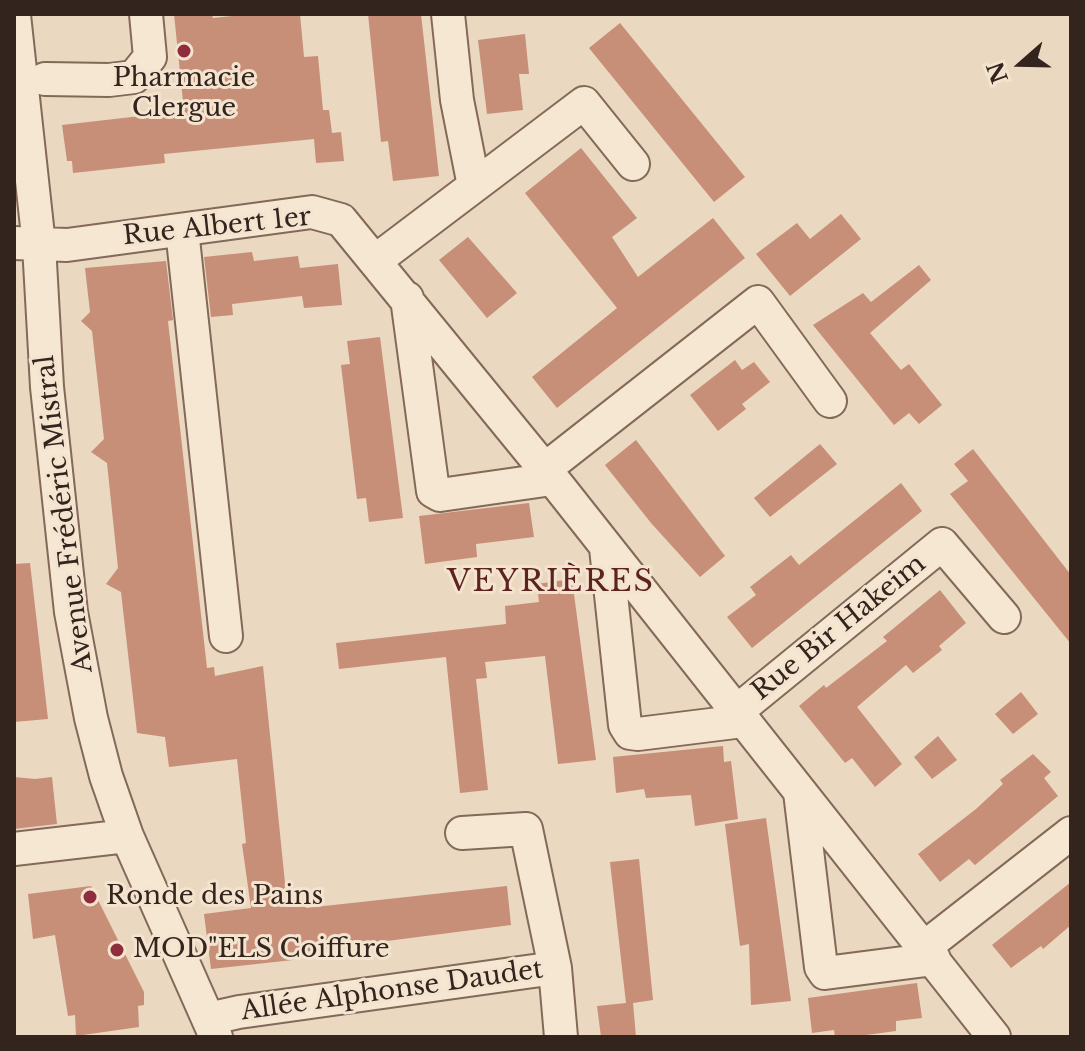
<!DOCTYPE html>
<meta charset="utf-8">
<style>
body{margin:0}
#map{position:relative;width:1085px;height:1051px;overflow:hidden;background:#ebd8c0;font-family:"Libre Baskerville",serif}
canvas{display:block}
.frame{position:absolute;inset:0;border:16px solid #33241d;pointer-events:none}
.north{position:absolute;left:981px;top:24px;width:80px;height:80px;-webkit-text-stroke:6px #f3e3cf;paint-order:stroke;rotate:250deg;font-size:22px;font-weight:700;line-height:32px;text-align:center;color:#33241d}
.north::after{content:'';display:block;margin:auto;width:28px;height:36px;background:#33241d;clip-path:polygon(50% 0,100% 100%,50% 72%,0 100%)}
</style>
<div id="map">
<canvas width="1085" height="1051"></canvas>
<div class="frame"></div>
<div class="north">N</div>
</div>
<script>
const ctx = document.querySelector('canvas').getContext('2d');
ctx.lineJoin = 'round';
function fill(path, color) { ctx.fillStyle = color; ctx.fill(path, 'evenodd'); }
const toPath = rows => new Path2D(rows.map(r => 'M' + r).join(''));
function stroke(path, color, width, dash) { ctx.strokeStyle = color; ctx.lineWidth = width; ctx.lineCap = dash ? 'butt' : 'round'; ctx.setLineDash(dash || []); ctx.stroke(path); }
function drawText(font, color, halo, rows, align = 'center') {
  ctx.font = font + ' "Libre Baskerville",serif'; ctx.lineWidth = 6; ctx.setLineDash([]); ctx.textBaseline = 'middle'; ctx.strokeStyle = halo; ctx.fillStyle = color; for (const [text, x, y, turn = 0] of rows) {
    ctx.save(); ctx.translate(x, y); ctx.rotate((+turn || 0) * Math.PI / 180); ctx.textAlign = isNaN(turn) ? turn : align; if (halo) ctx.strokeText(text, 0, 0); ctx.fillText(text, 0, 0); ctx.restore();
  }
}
const building = toPath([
 [174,14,212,14,213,18,251,14,300,14,304,57,318,56,323,110,329,110,332,133,341,132,344,161,316,163,314,139,164,154,165,163,73,173,72,161,67,161,62,125,184,111],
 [368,14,421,14,439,176,393,181,388,141,381,142],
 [620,23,745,177,714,202,589,48],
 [525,34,529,74,519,74,523,110,487,114,478,40],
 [581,148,637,218,612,237,638,277,713,218,745,258,557,408,532,377,617,308,525,193],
 [841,214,861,239,790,296,756,254,797,223,810,239],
 [468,237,517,293,487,318,439,260],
 [252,252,254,261,298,256,300,268,338,264,342,305,304,308,302,296,232,304,233,315,211,317,204,257],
 [166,261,173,320,168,321,207,668,214,667,215,676,263,666,285,883,284,905,304,903,306,908,507,886,511,925,294,953,293,960,211,969,204,914,251,908,242,844,246,843,237,759,169,767,165,737,137,733,121,592,106,584,118,568,107,463,91,452,104,439,92,331,81,321,90,312,85,268],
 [919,265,931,280,870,333,901,370,909,364,942,405,919,424,909,413,894,425,813,325,863,293,871,302],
 [380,337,403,518,369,522,366,498,357,499,341,365,350,364,347,341],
 [735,360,742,370,754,362,770,382,742,404,746,409,718,431,690,395],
 [636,440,725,556,700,577,651,523,605,465],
 [820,444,837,464,770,517,754,498],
 [973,449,1071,575,1071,644,950,494,968,481,954,464],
 [901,483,922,511,752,648,727,617,756,595,750,587,791,555,799,565],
 [529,503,534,537,476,544,477,557,425,564,419,516],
 [30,563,48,719,14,722,14,564],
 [572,579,596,760,558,764,545,656,485,662,487,678,476,679,488,790,460,793,446,657,339,669,336,643,506,624,505,606,539,602,537,584],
 [940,590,966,623,939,646,942,650,913,673,906,665,857,707,902,764,875,787,852,758,845,763,799,706,824,685,826,688,887,641,883,637],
 [1021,692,1038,714,1013,734,995,714],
 [938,736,957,760,932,779,914,757],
 [723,746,724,762,731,761,738,819,695,826,691,795,646,798,644,789,616,793,613,757],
 [1033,754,1051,772,1044,778,1058,796,975,865,969,859,940,882,918,854,976,809,1003,784,1000,780],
 [14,777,35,779,52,777,57,824,14,829],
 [766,818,791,1001,751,1005,749,944,740,946,725,824],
 [639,859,653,1000,633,1003,636,1037,601,1037,597,1006,626,1003,610,862],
 [1071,882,1071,925,1043,949,1041,946,1011,968,992,945],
 [91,886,144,992,144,1005,138,1006,139,1027,76,1036,75,1015,68,1016,55,935,33,939,28,894],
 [917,983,922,1018,896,1021,896,1031,851,1037,835,1037,834,1030,812,1033,808,998]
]);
const minor = toPath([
 [448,14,457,100,474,186],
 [14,15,39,245,47,387,71,612,91,718,106,776,127,836,216,1037],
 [45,79,109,80,134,77,150,57,146,14],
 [182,230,226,636],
 [14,243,67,245,312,212,341,220,560,488,994,1037],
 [375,261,584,103,633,164],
 [407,298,433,491,440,495,552,479],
 [545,469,758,302,830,401],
 [606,548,625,725,630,733,638,734,743,721],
 [736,712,942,544,1004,617],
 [800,792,821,967,825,973,934,959],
 [462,833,526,829,555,968],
 [14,849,127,836],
 [925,947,1071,833],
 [208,1019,239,1012,555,968,561,1037]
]);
const markers = [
 [184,51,8,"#8e2d3b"],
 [90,897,8,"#8e2d3b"],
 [117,950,8,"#8e2d3b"]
];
const poiNames = [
 ["Pharmacie",184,79,"center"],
 ["Clergue",184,109,"center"],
 ["Ronde des Pains",106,897],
 ["MOD\"ELS Coiffure",133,950]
];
const streetNames = [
 ["Rue Albert 1er",217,227,-6],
 ["Avenue Frédéric Mistral",65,514,-97],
 ["Rue Bir Hakeim",839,628,-39],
 ["Allée Alphonse Daudet",392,991,-8]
];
const quarterNames = [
 ["VEYRIÈRES",551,583]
];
fill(building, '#c78e78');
stroke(minor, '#836959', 36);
stroke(minor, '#f6e7d2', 32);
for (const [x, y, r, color] of markers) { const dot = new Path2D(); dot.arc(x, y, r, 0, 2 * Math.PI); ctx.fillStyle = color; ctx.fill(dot); stroke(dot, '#f3e3cf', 3); }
drawText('26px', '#33241d', '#f3e3cf', poiNames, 'left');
drawText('26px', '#33241d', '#f3e3cf', streetNames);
ctx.letterSpacing = '2px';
drawText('30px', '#5d231f', '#f3e3cf', quarterNames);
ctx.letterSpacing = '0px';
</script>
